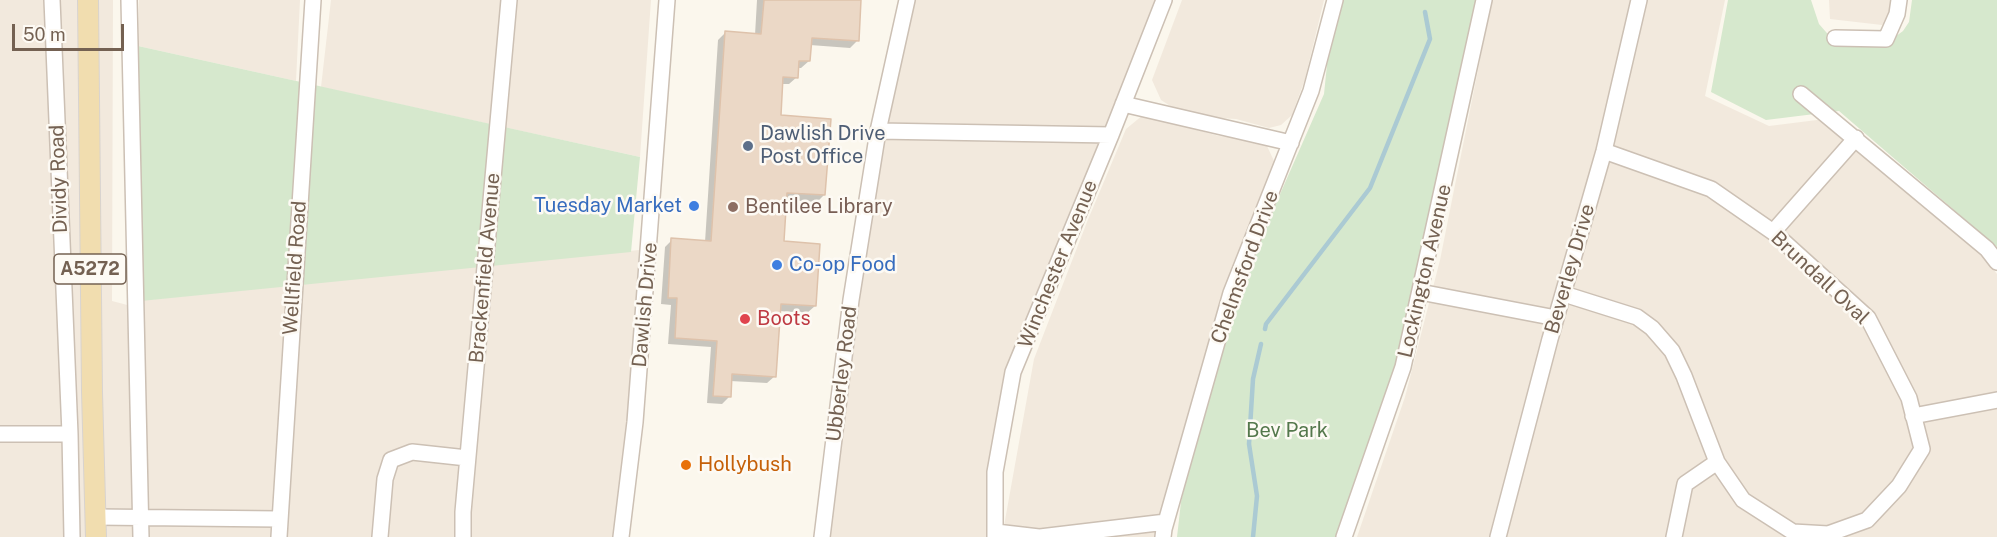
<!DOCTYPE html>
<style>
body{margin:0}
#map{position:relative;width:1997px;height:537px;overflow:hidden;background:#fbf7ed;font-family:"Public Sans",sans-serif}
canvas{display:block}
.scale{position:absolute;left:12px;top:24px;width:112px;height:27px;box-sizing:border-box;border:3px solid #746152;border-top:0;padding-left:8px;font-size:18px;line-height:21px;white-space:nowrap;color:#746152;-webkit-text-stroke:4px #fdfaf4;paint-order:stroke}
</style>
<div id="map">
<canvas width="1997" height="537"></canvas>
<div class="scale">50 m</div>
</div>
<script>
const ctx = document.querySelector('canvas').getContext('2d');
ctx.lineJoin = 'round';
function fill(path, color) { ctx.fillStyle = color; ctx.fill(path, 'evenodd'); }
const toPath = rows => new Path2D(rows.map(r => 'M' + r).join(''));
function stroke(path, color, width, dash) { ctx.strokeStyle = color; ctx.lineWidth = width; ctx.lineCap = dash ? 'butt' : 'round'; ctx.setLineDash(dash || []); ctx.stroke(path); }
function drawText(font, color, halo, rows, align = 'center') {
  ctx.font = font + ' "Public Sans",sans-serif'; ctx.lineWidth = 5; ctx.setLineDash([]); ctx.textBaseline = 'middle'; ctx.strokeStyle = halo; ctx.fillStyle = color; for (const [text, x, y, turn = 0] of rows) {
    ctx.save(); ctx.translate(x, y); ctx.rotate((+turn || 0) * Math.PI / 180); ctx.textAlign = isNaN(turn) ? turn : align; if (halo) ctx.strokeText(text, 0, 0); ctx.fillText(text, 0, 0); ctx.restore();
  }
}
const residential = toPath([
 [0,0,113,0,112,301,135,307,136,301,649,249,615,537,0,537],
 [139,0,300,0,296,81,138,46],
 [331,0,651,0,640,157,321,87],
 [905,0,1162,0,1013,372,991,537,824,537,851,300],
 [1182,0,1324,0,1305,79,1292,115,1281,125,1269,128,1236,119,1201,117,1175,109,1161,100,1152,80],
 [1492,0,1725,0,1705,96,1769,126,1825,119,1869,156,1986,260,1997,274,1997,537,1357,537,1405,397,1440,260],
 [1829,0,1896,0,1895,15,1882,25,1830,19],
 [1143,115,1219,136,1243,138,1267,146,1275,163,1210,340,1157,537,1002,537,1034,359,1087,222,1126,129]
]);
const green = toPath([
 [1343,0,1480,0,1410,322,1341,537,1177,537,1181,502,1202,415,1231,327,1248,267,1324,94,1328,55],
 [1728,0,1811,0,1819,24,1833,40,1888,42,1903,31,1909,22,1912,0,1997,0,1997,247,1839,111,1766,120,1711,92],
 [138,46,640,157,631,252,141,301]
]);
const shadow = toPath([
 [757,0,860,0,857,41,850,48,810,45,809,61,801,68,797,68,797,77,789,84,781,84,779,117,824,195,817,202,785,200,782,243,815,306,807,313,779,311,775,376,767,383,730,381,729,397,722,404,707,403,711,347,668,344,671,305,661,304,665,247,672,240,705,242,718,40,725,33,755,35]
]);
const stream = toPath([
 [1265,329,1266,324,1370,188,1430,39,1425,12],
 [1253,537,1257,496,1249,444,1253,379,1261,344]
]);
const building = toPath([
 [764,0,861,0,859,41,812,38,810,61,799,61,798,78,783,77,781,115,831,119,825,195,787,193,784,241,820,244,816,306,781,304,776,377,732,374,731,397,713,396,717,341,675,338,677,298,668,298,671,238,711,241,725,31,761,34,764,0]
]);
const minor = toPath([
 [52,0,70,434,72,537],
 [129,0,141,537],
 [1835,38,1886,39,1897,14,1899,0],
 [1801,94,1987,249,1997,262],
 [1123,104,1291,143],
 [878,131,1111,135],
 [1773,232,1856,138],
 [1420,292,1556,318],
 [1564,294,1637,317,1652,328,1672,351,1684,376,1717,462,1743,500,1793,532,1828,534,1867,520,1899,486,1922,449,1909,398,1868,318,1773,232,1711,189,1604,151],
 [1913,416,1997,400],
 [0,434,70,434],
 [96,517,278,519],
 [996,532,1039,537],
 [279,537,313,0],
 [380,537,385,479,391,460,412,452,467,458],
 [463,537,463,512,509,0],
 [621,537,635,422,667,0],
 [822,537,851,300,878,131,907,0],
 [995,537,995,472,1013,372,1111,135,1164,0],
 [1040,537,1166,522],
 [1163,537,1164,529,1231,293,1311,91,1335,0],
 [1344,537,1403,367,1484,0],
 [1498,537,1550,339,1604,151,1639,0],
 [1674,537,1685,484,1717,462]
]);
const major = toPath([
 [88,0,92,392,96,537]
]);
const markers = [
 [748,146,6,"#5c6f8a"],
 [694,206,6,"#3f7fe0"],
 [733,207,6,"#8d6e63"],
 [777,265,6,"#3f7fe0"],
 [745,319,6,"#e0444e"],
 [686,465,6,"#e8710a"]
];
const shields = [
 [90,269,72]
];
const shieldNames = [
 ["A5272",90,269]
];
const serviceNames = [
 ["Dawlish Drive",760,134],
 ["Post Office",760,157]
];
const streetNames = [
 ["Dividy Road",59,179,-92],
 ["Winchester Avenue",1058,264,-68],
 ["Chelmsford Drive",1245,267,-70],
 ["Wellfield Road",295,268,-86],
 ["Brackenfield Avenue",485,268,-85],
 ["Beverley Drive",1570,269,-74],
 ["Lockington Avenue",1425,271,-77],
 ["Brundall Oval",1820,278,43],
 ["Dawlish Drive",645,305,-85],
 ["Ubberley Road",842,374,-83]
];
const shopNames = [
 ["Tuesday Market",682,206],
 ["Co-op Food",789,265,"left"]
];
const educationNames = [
 ["Bentilee Library",745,207]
];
const healthNames = [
 ["Boots",757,319]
];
const parkNames = [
 ["Bev Park",1287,431]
];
const foodNames = [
 ["Hollybush",698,465]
];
fill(residential, '#f2e9dd');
fill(green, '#d6e8cd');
fill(shadow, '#0003');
stroke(stream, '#abcad3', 4.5);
fill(building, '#ebd8c6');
stroke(building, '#dec2ab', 1.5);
stroke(minor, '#ccc0b4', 18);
stroke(major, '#d8d3cf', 22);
stroke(minor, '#fff', 15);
stroke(major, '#f1ddaf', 20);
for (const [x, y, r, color] of markers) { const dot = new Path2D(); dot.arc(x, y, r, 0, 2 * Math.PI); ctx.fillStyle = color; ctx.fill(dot); stroke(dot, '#fdfaf4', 2); }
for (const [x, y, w] of shields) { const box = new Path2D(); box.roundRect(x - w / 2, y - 15, w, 30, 4.5); ctx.fillStyle = '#fdfaf4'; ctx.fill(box); stroke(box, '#746152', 1.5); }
drawText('bold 18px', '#746152', null, shieldNames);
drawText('20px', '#4e5e75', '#fdfaf4', serviceNames, 'left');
drawText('20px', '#746152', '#fdfaf4', streetNames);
drawText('20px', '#366cbe', '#fdfaf4', shopNames, 'right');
drawText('20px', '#785e54', '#fdfaf4', educationNames, 'left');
drawText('20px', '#be3a42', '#fdfaf4', healthNames, 'left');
drawText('20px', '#54784c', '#fdfaf4', parkNames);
drawText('20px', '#c56008', '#fdfaf4', foodNames, 'left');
</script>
